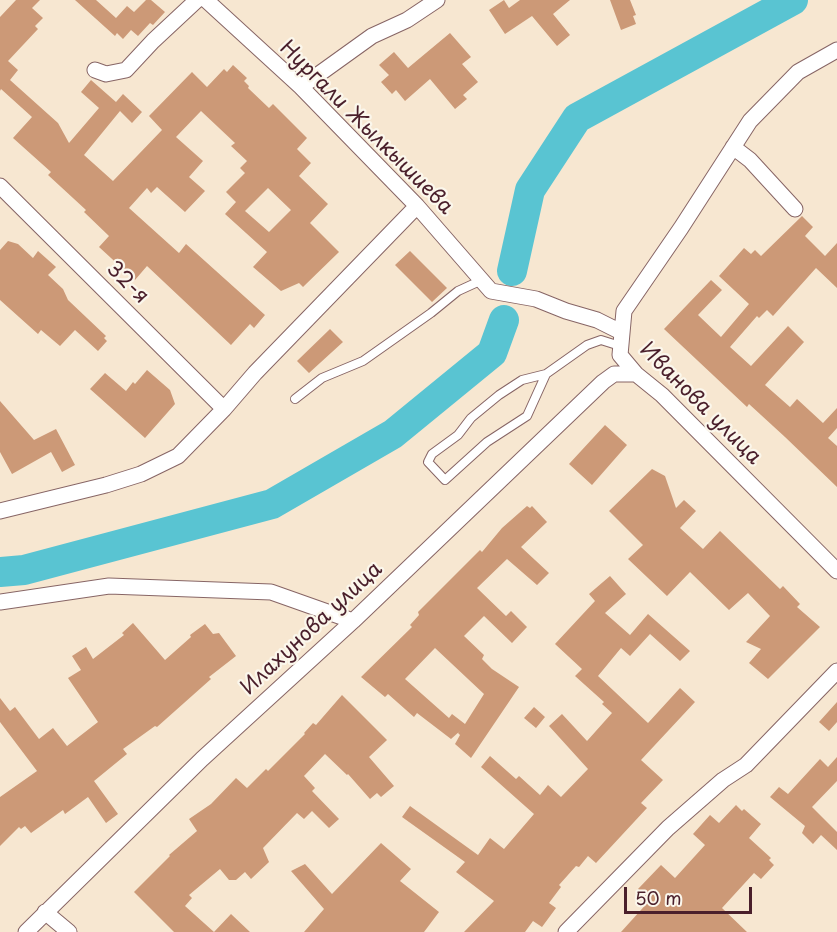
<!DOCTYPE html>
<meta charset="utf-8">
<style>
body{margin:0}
#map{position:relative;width:837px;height:932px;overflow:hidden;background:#f7e7d1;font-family:"Playpen Sans",sans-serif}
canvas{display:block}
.scale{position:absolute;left:624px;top:887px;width:128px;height:27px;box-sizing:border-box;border:3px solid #4a1f2b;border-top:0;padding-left:8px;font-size:18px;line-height:21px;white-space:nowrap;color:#4a1f2b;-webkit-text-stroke:4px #fbf7ec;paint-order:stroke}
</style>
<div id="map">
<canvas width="837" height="932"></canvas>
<div class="scale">50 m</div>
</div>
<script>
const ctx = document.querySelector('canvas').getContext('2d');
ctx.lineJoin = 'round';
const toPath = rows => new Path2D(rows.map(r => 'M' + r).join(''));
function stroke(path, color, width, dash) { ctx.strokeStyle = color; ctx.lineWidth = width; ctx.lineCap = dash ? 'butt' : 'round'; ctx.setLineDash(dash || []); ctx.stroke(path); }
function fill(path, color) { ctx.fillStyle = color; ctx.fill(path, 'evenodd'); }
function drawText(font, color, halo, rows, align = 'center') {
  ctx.font = font + ' "Playpen Sans",sans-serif'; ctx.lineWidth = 4.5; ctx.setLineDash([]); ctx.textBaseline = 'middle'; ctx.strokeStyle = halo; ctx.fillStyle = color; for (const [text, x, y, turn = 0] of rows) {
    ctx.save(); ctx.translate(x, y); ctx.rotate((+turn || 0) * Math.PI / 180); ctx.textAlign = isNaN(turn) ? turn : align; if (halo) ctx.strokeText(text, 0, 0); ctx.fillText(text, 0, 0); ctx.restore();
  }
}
const river = toPath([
 [512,271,530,190,577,118,793,0],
 [0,572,24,570,272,504,393,434,492,353,504,320]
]);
const building = toPath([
 [16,0,40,0,32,8,43,18,35,26,38,29,8,61,18,70,10,80,58,123,69,143,99,108,81,92,91,80,116,102,123,94,142,112,132,123,120,111,84,155,113,181,162,130,149,116,192,72,207,87,224,69,227,72,233,65,247,78,244,81,249,86,248,88,269,108,273,104,307,138,297,149,311,163,299,176,328,204,310,223,339,252,303,287,299,283,281,291,253,267,267,252,225,214,236,202,226,192,245,173,240,168,247,161,231,146,235,143,201,111,176,137,203,161,189,177,205,191,185,212,157,187,151,193,147,188,129,208,179,253,186,244,265,315,254,328,250,324,231,345,147,266,135,280,99,247,109,236,84,212,86,210,48,175,51,172,13,138,32,117,1,89,0,91,0,17],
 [268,188,291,210,269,232,245,211],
 [75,0,96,0,116,18,127,6,134,12,146,0,151,0,165,12,153,25,150,23,138,36,131,30,123,39,117,33,115,36],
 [504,0,509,8,520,0,570,0,553,14,570,35,557,46,532,16,505,34,489,10],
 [610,0,630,0,636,15,633,16,636,24,621,30],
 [450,33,471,57,462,64,478,82,463,95,467,99,455,109,430,79,405,101,396,90,392,94,381,82,389,75,379,65,394,52,408,68],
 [802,216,813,227,805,236,825,256,837,243,837,288,816,268,773,316,767,310,759,318,757,316,730,347,751,366,788,326,804,342,765,385,790,407,797,399,823,423,837,408,837,428,828,438,837,446,837,487,785,437,749,404,747,407,664,329,711,280,722,290,698,315,721,337,749,304,719,276,744,248,751,254,755,250,761,256],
 [8,241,18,244,33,258,38,251,56,267,48,275,63,289,68,300,106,336,104,338,107,341,98,351,75,330,60,346,41,330,38,334,0,300,0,250],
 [410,251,447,288,432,302,395,265],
 [330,329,343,342,309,373,297,361],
 [147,370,170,390,175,404,145,438,90,389,105,373,126,391,133,382,135,384],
 [0,401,34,440,56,429,75,465,62,472,51,452,12,474,0,452],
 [605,425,627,445,592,485,569,464],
 [652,469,665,476,676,508,684,500,696,511,680,528,703,549,720,531,780,589,783,586,800,604,797,607,820,627,768,679,749,663,761,649,746,642,770,616,748,593,729,610,690,572,667,596,628,559,643,545,609,511],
 [527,506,530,508,532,506,547,522,521,547,549,573,537,585,507,559,477,588,506,616,511,611,527,627,512,643,484,616,464,636,484,655,482,659,492,669,519,687,471,758,455,744,460,735,458,733,460,731,451,739,417,713,414,717,388,694,385,697,361,677,412,627,410,625,419,615,418,612,480,550,482,552,502,528],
 [435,648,484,694,465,724,452,714,449,718,405,679],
 [610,576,626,594,605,613,630,635,648,614,690,651,680,661,650,634,630,656,621,648,598,676,648,723,680,688,695,702,641,760,663,780,641,803,647,808,596,863,588,856,579,867,576,866,559,885,561,887,549,903,556,908,542,927,533,921,525,932,464,932,494,901,456,872,465,862,402,817,410,806,478,855,490,838,504,849,534,814,481,767,490,756,516,779,519,776,540,795,548,785,561,797,588,769,549,726,562,714,587,741,612,713,602,704,604,702,575,676,582,669,555,644,595,601,589,594],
 [133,623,165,660,191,637,190,635,205,624,213,634,219,633,236,656,209,677,211,679,157,727,155,726,123,749,127,754,94,781,118,814,106,823,88,797,65,814,63,810,31,833,25,826,21,829,19,827,0,846,0,797,37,771,0,722,0,698,10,711,15,707,39,739,53,728,67,746,98,722,68,678,81,670,72,656,86,647,93,659,124,635,122,633],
 [342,695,387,740,369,757,394,786,381,797,377,793,370,799,348,774,347,775,325,754,304,776,315,788,312,791,339,819,329,828,312,811,304,819,297,813,263,848,269,862,251,879,245,872,236,880,229,880,220,869,189,895,192,898,185,906,214,932,231,914,250,932,174,932,134,892,170,856,169,855,197,831,189,819,211,804,236,778,247,788,266,769,268,771,305,734,304,733,313,723,316,725],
 [837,702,837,722,829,731,819,722],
 [534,707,545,717,536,728,524,718],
 [837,757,837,781,812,807,837,832,837,850,821,835,813,844,802,833,805,826,770,797,779,787,788,794,820,759,828,767],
 [736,805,742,811,744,809,761,824,749,838,771,858,769,860,774,865,761,879,754,873,722,908,747,932,621,932,650,900,638,889,661,865,675,878,705,845,693,834,710,815,719,823],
 [381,843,411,869,400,881,439,912,424,932,304,932,324,909,291,871,305,864,332,894]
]);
const service = toPath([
 [546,374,527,416,487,442,445,480,428,462,432,454,458,435,471,418,499,395,522,380,546,374,587,345,601,340,620,346],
 [295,399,322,378,363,361,431,313,458,291,482,280]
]);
const minor = toPath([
 [206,0,301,87,417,206,491,291,536,299,566,311,597,320,621,332],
 [837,50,798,72,750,121,681,228,624,311,620,355,636,374,662,395,837,571],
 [95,70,106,74,126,70,153,41,197,0],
 [301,87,372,36,407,20,437,0],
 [733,147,750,160,795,209],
 [0,186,224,409],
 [0,511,106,485,141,474,178,456,224,409,255,373,417,206],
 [0,602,109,586,271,592,353,621],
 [45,912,69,932],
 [26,932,202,759,353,621,603,382,614,374,636,374],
 [566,932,668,828,723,780,746,765,837,671]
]);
const streetNames = [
 ["Нургали Жылкышиева",366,128,45],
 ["32-я",127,283,45],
 ["Иванова улица",700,404,45],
 ["Илахунова улица",312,629,-43]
];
stroke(river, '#59c4d2', 30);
fill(building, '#c97');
stroke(service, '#876565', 10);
stroke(minor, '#876565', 17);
stroke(service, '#fff', 8);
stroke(minor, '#fff', 15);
drawText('21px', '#4a1f2b', '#fbf7ec', streetNames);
</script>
